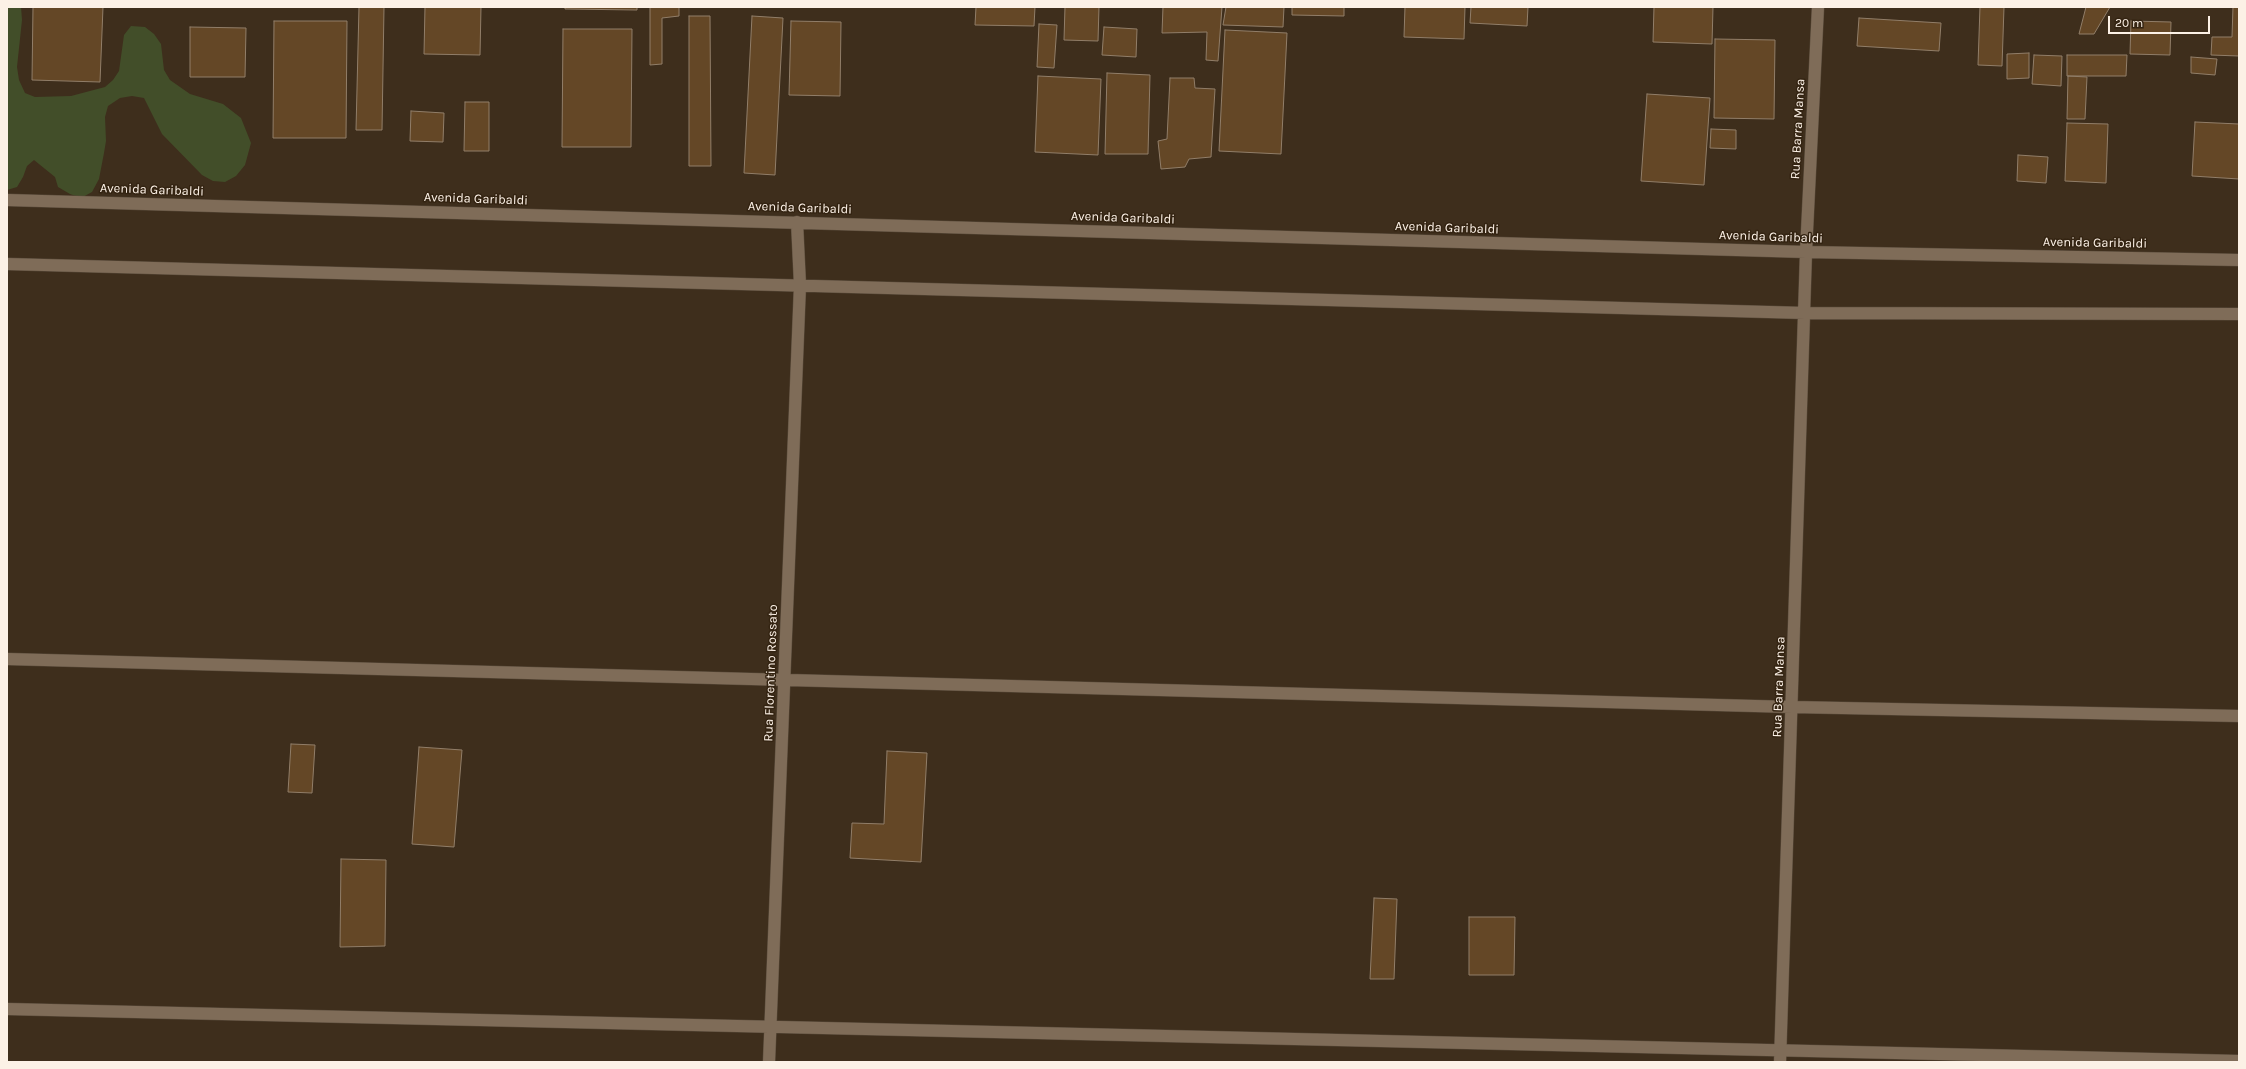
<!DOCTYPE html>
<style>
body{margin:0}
#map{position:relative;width:2246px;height:1069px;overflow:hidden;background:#3e2e1c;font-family:Karla,sans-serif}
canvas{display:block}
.frame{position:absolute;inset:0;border:8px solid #fcf1e6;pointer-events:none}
.scale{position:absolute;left:2108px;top:16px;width:102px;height:18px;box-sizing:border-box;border:2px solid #fcf1e6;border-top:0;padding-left:5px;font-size:12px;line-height:14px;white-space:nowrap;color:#fcf1e6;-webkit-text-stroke:3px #342412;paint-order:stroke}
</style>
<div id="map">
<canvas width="2246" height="1069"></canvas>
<div class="frame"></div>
<div class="scale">20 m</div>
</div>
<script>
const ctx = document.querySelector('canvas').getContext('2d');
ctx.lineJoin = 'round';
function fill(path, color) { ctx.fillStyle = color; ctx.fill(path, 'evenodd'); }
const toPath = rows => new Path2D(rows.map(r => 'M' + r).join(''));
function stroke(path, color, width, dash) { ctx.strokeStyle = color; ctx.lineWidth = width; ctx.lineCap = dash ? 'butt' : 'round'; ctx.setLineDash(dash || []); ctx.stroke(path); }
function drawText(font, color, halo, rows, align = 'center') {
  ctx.font = font + ' Karla,sans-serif'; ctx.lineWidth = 3; ctx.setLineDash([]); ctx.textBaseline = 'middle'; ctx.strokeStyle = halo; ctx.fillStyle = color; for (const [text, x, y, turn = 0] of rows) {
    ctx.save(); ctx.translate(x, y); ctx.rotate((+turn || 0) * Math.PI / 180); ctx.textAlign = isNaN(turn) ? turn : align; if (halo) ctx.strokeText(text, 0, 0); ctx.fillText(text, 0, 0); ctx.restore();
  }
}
const green = toPath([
 [7,7,21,7,22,20,17,67,19,80,25,93,35,97,71,96,105,87,113,80,119,71,124,35,131,26,145,27,154,34,161,44,164,70,170,80,190,94,223,104,241,118,251,143,245,165,236,176,225,182,213,181,202,175,162,134,144,98,132,96,120,98,108,106,105,117,106,141,104,153,99,179,92,192,81,198,70,194,58,187,55,177,34,160,27,166,23,177,17,187,7,190]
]);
const building = toPath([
 [33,7,103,7,100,82,32,80,33,7],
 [359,7,384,7,382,130,356,130,359,7],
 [425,7,481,7,480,55,424,54,425,7],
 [565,7,637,7,637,10,565,9,565,7],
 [650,7,679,7,679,16,662,18,662,64,650,65,650,7],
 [976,7,1035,7,1034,26,975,25,976,7],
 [1065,7,1099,7,1098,41,1064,40,1065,7],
 [1163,7,1222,7,1218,61,1206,60,1207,32,1162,33,1163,7],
 [1226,7,1284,7,1283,27,1223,25,1226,7],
 [1292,7,1344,7,1344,16,1292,15,1292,7],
 [1405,7,1465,7,1464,39,1404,37,1405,7],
 [1471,7,1528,7,1527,26,1470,23,1471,7],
 [1654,7,1713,7,1712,44,1653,42,1654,7],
 [1980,7,2004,7,2002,66,1978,65,1980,7],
 [2086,7,2110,7,2094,34,2079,34,2086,7],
 [2233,7,2239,7,2239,56,2211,55,2212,37,2232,37,2233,7],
 [689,16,710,16,711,166,689,166,689,16],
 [752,16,783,18,775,175,744,173,752,16],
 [1859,18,1941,23,1939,51,1857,46,1859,18],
 [274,21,347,21,346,138,273,138,274,21],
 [791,21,841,22,840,96,789,95,791,21],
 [2131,21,2171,22,2170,55,2130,54,2131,21],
 [1039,24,1057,25,1054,68,1037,67,1039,24],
 [190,27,246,28,245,77,190,77,190,27],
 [1104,27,1137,29,1136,57,1102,55,1104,27],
 [563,29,632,29,631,147,562,147,563,29],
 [1225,30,1287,33,1281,154,1219,151,1225,30],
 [1715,39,1775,40,1774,119,1714,118,1715,39],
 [2029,53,2029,78,2007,79,2007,54,2029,53],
 [2034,55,2062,56,2061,86,2032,84,2034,55],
 [2067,55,2127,55,2126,76,2067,76,2067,55],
 [2191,57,2217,59,2215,75,2191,73,2191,57],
 [1107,73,1150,75,1148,154,1105,154,1107,73],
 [1038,76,1101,79,1098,155,1035,152,1038,76],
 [2068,76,2087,77,2085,119,2067,119,2068,76],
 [1170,78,1194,78,1195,88,1215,89,1211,157,1189,159,1185,167,1161,169,1158,141,1167,139,1170,78],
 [1647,94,1710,98,1704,185,1641,181,1647,94],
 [465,102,489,102,489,151,464,151,465,102],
 [411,111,444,113,443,142,410,141,411,111],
 [2195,122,2239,124,2239,179,2192,176,2195,122],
 [2067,123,2108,124,2106,183,2065,181,2067,123],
 [1711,129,1736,130,1736,149,1710,148,1711,129],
 [2018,155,2048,157,2046,183,2017,181,2018,155],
 [291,744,315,745,312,793,288,792,291,744],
 [419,747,462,750,454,847,412,844,419,747],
 [887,751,927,753,921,862,850,858,852,823,884,824,887,751],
 [341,859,386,860,385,946,340,947,341,859],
 [1374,898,1397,899,1394,979,1370,979,1374,898],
 [1469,917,1515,917,1514,975,1469,975,1469,917]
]);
const minor = toPath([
 [7,200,1806,252,2239,260],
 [7,264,1805,313,2239,314],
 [7,659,1792,707,2239,716],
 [7,1009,2239,1061],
 [769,1062,800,285,797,222],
 [1780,1062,1806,252,1818,7]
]);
const streetNames = [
 ["Rua Barra Mansa",1798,129,-87],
 ["Avenida Garibaldi",152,190,2],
 ["Avenida Garibaldi",476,199,2],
 ["Avenida Garibaldi",800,208,2],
 ["Avenida Garibaldi",1123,218,2],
 ["Avenida Garibaldi",1447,228,2],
 ["Avenida Garibaldi",1771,237,2],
 ["Avenida Garibaldi",2095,243,1],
 ["Rua Florentino Rossato",771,673,-88],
 ["Rua Barra Mansa",1779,687,-88]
];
fill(green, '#424e29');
fill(building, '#644726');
stroke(building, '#917e69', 1);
stroke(minor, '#594b3b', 13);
stroke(minor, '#7f6c58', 12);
drawText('13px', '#fcf1e6', '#342412', streetNames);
</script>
